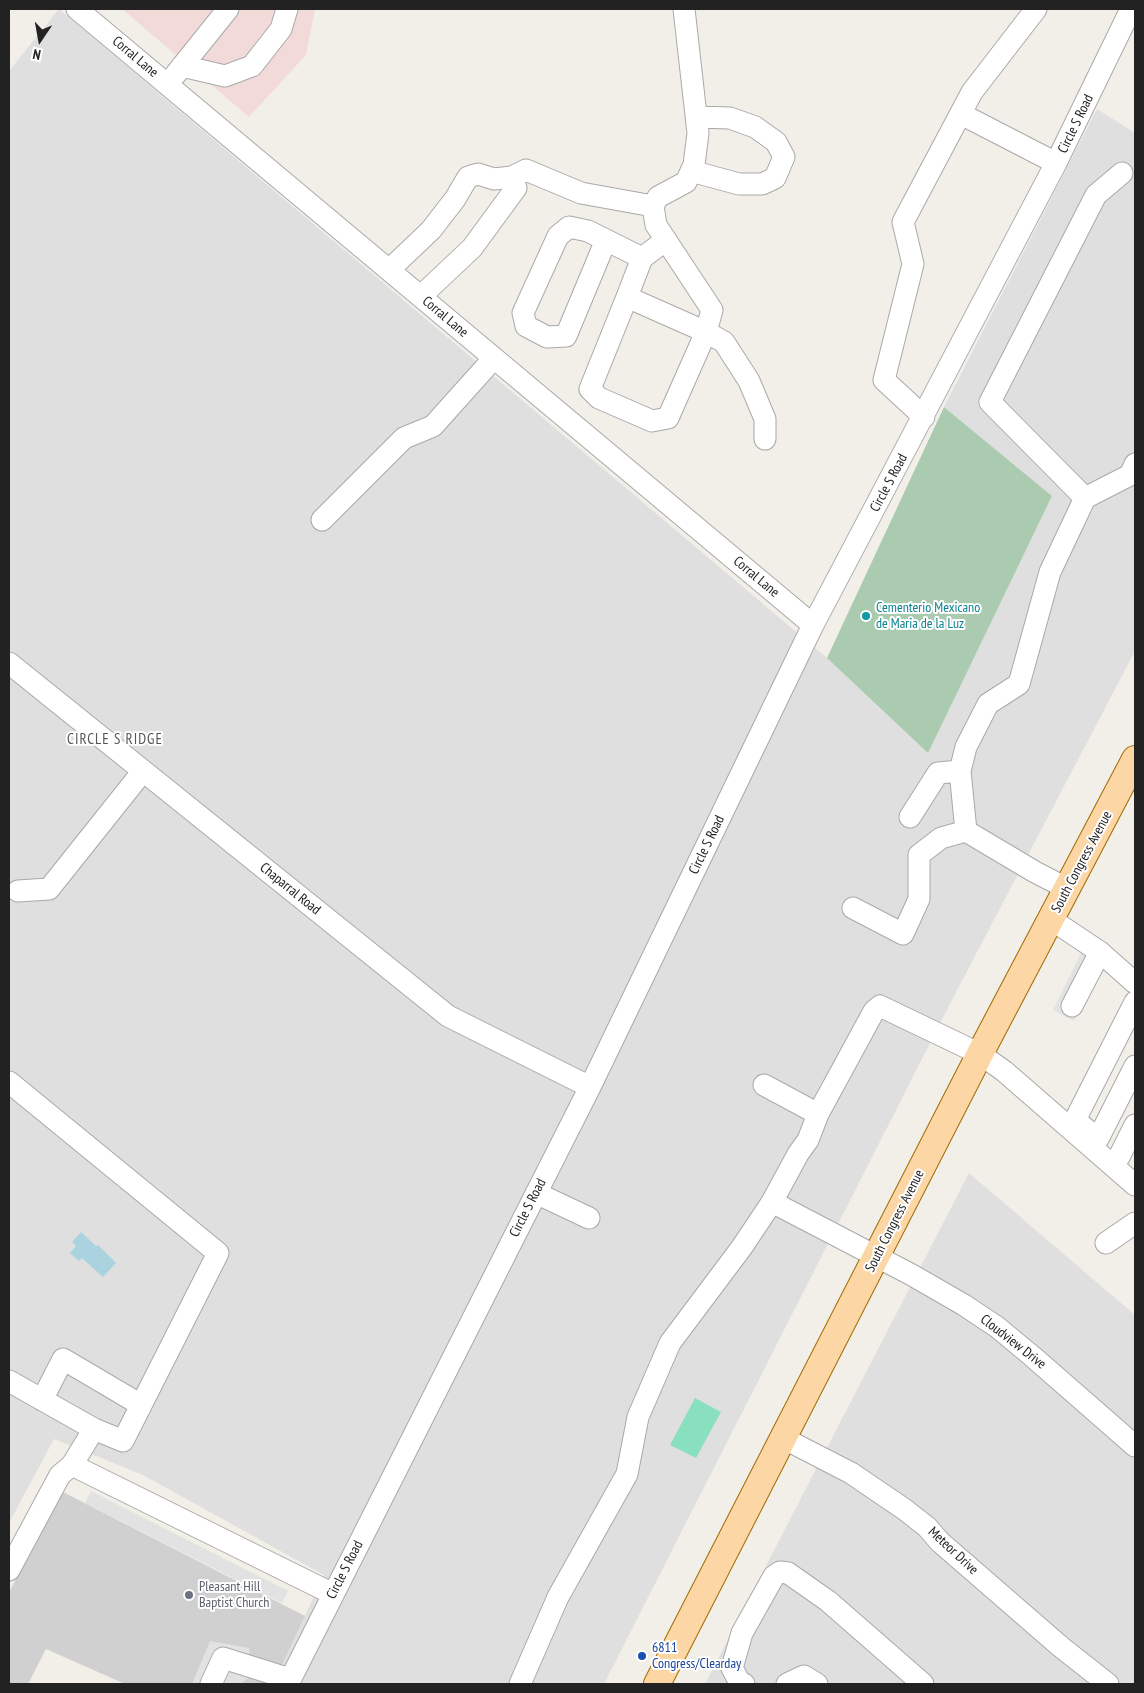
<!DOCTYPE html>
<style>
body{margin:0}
#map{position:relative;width:1144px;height:1693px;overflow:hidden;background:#f2efe9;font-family:"PT Sans Narrow",sans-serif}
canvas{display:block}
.frame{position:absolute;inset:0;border:10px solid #222;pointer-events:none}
.north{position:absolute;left:15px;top:15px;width:50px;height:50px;-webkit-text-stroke:4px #fff;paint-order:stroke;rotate:192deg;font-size:14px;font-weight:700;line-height:20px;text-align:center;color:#222}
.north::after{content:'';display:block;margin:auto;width:18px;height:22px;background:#222;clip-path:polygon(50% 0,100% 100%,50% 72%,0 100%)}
</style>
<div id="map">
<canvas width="1144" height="1693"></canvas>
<div class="frame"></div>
<div class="north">N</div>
</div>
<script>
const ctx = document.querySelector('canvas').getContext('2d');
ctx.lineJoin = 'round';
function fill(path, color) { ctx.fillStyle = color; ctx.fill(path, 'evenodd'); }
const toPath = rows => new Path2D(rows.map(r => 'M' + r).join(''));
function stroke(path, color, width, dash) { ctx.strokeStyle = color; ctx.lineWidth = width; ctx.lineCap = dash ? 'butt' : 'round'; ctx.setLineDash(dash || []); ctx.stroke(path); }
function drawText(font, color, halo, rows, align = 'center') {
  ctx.font = font + ' "PT Sans Narrow",sans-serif'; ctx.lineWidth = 4; ctx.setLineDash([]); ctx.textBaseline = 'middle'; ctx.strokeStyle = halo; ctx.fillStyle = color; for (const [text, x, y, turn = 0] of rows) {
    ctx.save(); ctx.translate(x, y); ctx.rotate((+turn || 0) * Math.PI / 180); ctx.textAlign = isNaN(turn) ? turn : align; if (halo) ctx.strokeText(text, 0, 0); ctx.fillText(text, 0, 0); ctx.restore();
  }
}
const residential = toPath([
 [59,9,827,658,928,752,1052,496,944,407,1097,109,1135,133,1135,651,954,996,604,1684,273,1684,324,1575,143,1475,54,1439,9,1523,9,71],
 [969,1173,1135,1315,1135,1684,705,1684]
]);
const commercial = toPath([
 [122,9,315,9,306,55,249,117]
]);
const religious = toPath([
 [63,1492,305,1616,273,1684,125,1684,46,1649,28,1684,9,1684,9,1592]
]);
const cemetery = toPath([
 [944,407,1052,496,928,753,827,658]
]);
const pitch = toPath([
 [695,1398,721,1412,696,1458,670,1445]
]);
const parking = toPath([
 [1081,953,1103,964,1074,1021,1053,1010],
 [91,1491,288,1591,282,1603,85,1503],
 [210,1641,249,1648,250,1677,240,1684,192,1684]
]);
const water = toPath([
 [81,1232,96,1246,98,1245,116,1263,103,1277,82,1258,79,1261,70,1253,76,1246,72,1242]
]);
const minor = toPath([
 [77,9,813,625],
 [684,9,698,133,694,165,686,182,658,197,653,206,656,225,712,310,706,332,724,342,749,381,765,419,765,439],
 [182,66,225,76,252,66,281,29,287,9],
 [175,75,228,9],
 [961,114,1056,163],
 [691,171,739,184,762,184,775,178,784,157,776,142,755,127,730,118,697,117],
 [606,240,566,336,547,337,526,326,523,313,558,236,569,227,588,231,642,258],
 [389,270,431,230,455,199,468,177,478,174,494,179,512,177],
 [421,296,472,248,516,188,512,177,526,170,581,193,653,206],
 [627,297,706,332,668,418,652,421,599,398,590,389,627,297,642,258,666,240],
 [924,417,884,380,913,264,903,222,972,92,1036,9],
 [1085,498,990,402,1096,195,1122,173],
 [322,520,404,438,433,426,494,358],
 [9,663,448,1016,590,1087],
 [910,817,938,773,960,771],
 [966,831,1035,872,1068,889],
 [18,891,49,889,143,771],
 [853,908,903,934,919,899,919,855,941,838,966,831,960,771,966,747,988,704,1019,684,1050,572,1085,498,1130,475,1135,464],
 [1052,920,1100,952,1135,983],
 [1072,1006,1100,952],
 [9,1082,218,1253,123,1441,94,1429,9,1381],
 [764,1085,818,1114],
 [1092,1134,1075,1120,1135,1002],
 [1098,1139,1135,1066],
 [1119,1157,1135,1125],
 [536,1193,589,1218],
 [772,1202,912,1275,964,1305,997,1327,1032,1356,1135,1446],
 [1106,1243,1135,1223],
 [42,1400,63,1359,141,1405],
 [783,1438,851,1473,904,1509,927,1527,940,1542,1061,1647,1108,1684],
 [72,1465,333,1594],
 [9,1570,60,1475,72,1465,94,1429],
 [211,1684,223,1658,290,1679],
 [288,1684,590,1087,813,625,1056,163,1131,9],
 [520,1684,558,1597,627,1474,638,1417,670,1343,742,1247,772,1202,798,1154,808,1140,818,1114,874,1011,880,1006,980,1054,1004,1071,1135,1185],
 [744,1684,740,1683,732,1668,742,1633,774,1576,780,1572,788,1573,828,1601,923,1684],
 [787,1684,804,1676,817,1684]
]);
const major = toPath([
 [657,1684,984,1046,1135,759]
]);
const markers = [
 [866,616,5,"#0f9aa8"],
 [189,1595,5,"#6b7280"],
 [642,1656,5,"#1a4fb4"]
];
const streetNames = [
 ["Corral Lane",135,57,40],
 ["Circle S Road",1076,124,-64],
 ["Corral Lane",445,317,40],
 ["Circle S Road",889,483,-62],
 ["Corral Lane",756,577,40],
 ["Circle S Road",707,845,-64],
 ["South Congress Avenue",1082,862,-62],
 ["Chaparral Road",290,889,39],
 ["Circle S Road",528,1208,-63],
 ["South Congress Avenue",895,1221,-63],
 ["Cloudview Drive",1013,1342,38],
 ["Meteor Drive",953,1551,43],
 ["Circle S Road",345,1570,-63]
];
const cultureNames = [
 ["Cementerio Mexicano",876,608],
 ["de Maria de la Luz",876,624]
];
const worshipNames = [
 ["Pleasant Hill",199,1587],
 ["Baptist Church",199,1603]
];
const transitNames = [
 ["6811",652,1648],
 ["Congress/Clearday",652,1664]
];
const neighbourhoodNames = [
 ["CIRCLE S RIDGE",115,740]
];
fill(residential, '#e0dfdf');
fill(commercial, '#f2dad9');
fill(religious, '#d0d0d0');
fill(cemetery, '#aacbaf');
fill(pitch, '#88e0be');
fill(parking, '#e2e2e2');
fill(water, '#aad3df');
stroke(minor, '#a9a9a9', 23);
stroke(major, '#a06b00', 28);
stroke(minor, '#fff', 21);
stroke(major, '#fcd6a4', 26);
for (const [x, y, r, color] of markers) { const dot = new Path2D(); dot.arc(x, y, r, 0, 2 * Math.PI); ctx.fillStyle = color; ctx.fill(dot); stroke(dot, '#fff', 2); }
drawText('14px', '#222', '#fff', streetNames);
drawText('14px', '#0d838f', '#fff', cultureNames, 'left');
drawText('14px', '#5b616d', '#fff', worshipNames, 'left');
drawText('14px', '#164399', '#fff', transitNames, 'left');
ctx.letterSpacing = '1px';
drawText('15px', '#555', '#fff', neighbourhoodNames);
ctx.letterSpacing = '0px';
</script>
